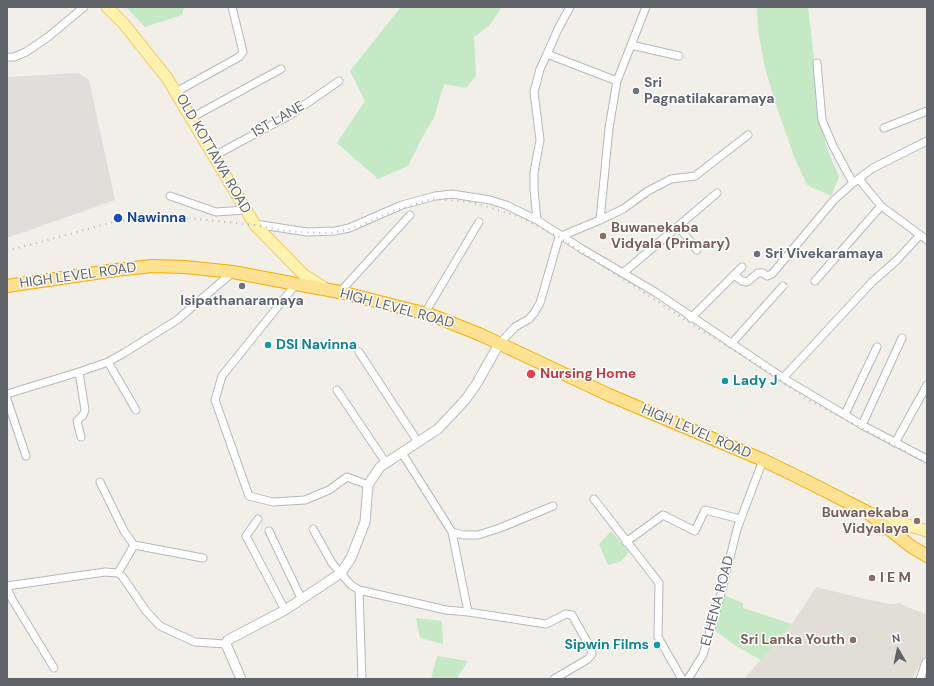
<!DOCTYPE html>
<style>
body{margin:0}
#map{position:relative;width:934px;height:686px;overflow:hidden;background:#f1efe8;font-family:"DM Sans",sans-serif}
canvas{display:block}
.frame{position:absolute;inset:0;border:8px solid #5f6368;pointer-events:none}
.north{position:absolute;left:878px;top:630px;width:40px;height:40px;-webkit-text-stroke:3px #fff;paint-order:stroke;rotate:351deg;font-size:11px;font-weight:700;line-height:16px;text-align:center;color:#5f6368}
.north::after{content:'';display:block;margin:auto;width:14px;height:18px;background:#5f6368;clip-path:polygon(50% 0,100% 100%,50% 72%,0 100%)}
</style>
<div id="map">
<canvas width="934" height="686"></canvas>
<div class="frame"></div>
<div class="north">N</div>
</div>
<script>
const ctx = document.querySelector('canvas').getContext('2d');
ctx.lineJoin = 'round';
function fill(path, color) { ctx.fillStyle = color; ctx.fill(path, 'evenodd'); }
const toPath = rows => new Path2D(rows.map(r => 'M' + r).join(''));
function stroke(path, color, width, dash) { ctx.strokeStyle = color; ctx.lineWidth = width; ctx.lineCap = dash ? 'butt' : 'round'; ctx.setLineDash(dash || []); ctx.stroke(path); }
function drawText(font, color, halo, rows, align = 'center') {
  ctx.font = font + ' "DM Sans",sans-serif'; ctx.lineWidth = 3; ctx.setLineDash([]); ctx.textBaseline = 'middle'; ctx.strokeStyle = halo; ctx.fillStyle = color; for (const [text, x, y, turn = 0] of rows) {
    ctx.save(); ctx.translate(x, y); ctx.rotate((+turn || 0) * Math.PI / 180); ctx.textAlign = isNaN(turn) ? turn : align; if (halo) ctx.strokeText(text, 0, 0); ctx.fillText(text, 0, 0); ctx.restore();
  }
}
const industrial = toPath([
 [78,73,89,80,115,200,7,238,7,77]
]);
const education = toPath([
 [816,587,870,600,890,604,899,603,927,615,927,656,923,659,912,679,744,679,792,624]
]);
const green = toPath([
 [126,7,184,7,182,15,145,27],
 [401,7,502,7,489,26,474,37,476,75,466,88,444,84,434,118,424,134,408,166,378,179,337,143,365,101,350,71],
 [757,7,808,7,814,58,816,105,827,148,839,177,831,196,807,185,795,159,778,111,765,68,758,30],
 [611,531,629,552,620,562,608,565,599,544],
 [721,594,743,603,743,608,792,624,761,660,736,646,714,630],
 [416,618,442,621,443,644,420,638],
 [437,656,468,661,458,676,459,679,431,679]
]);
const street = toPath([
 [631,45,679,56],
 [547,54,558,29,570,7],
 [7,57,14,57,26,52,48,37,84,7],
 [817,63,822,120,833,146,853,183],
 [176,92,239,57,243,52,232,7],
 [191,118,281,69],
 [884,128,927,111],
 [214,156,290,115,339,81],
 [859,179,881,206,927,240],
 [170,196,216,212,246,210],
 [537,220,534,189,534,172,540,140,534,92,540,69,547,54,617,81],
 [600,220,623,209,648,191,671,179,695,176,748,135],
 [255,224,307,232,335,231,349,228,402,205,435,196,452,194,490,200,506,205,537,220,582,249,655,292,783,378,862,425,927,459],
 [678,226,697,250],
 [623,273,717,193],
 [734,275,742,267],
 [815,281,881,206],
 [296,284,222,376,215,400,249,496,273,502,305,500,329,490,347,477,368,485],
 [340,292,410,215],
 [425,313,479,222],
 [691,318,734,275,742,281,747,282,758,273,763,273,767,276,772,274,834,200,853,183,873,168,927,141],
 [499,344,515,327,529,319,534,313,540,303,559,237,600,220,609,128,617,81,646,7],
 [731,344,783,286],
 [359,352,418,442],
 [108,362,136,410],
 [79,372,85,410,83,415,77,421,81,437],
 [783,378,872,282,897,260,920,235],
 [337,390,386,463],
 [7,394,79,372,108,362,124,353,177,320,233,272],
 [7,399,26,456],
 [845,414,877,347],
 [862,425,902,338],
 [895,443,927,385],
 [402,453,452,532,468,612],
 [100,482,124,531,134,545,118,573],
 [594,499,659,583,658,637,682,679],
 [258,519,246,536,285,610],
 [313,529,332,563,351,585,359,590,446,610,468,612,546,624,566,614,572,615,591,649,592,654,588,659,554,679],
 [269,531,302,600],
 [452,532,463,535,478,535,500,528,553,506],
 [626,542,663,515,695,531,705,510,740,519],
 [134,545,203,558],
 [7,586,105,572,118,573,122,576,146,611,160,626,195,642,226,644],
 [7,588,12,599,54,668],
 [359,590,362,679],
 [688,679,703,655,721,594,737,529,763,460],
 [920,679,926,662]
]);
const secondary = toPath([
 [241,679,226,644,228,640,285,610,341,573,351,558,365,522,368,485,380,467,386,463,418,442,438,429,466,399,477,383,499,344]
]);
const primary = toPath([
 [107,7,124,24,167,78,255,225,304,275,326,289],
 [869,513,927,531]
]);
const highway = toPath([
 [7,286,116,270,152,266,185,267,233,272,296,284,340,292,431,315,479,334,609,395,763,460,810,483,867,512,912,547,927,556]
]);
const rail = toPath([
 [7,251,117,221,158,215,255,225,283,231,318,233,333,233,360,226,393,211,432,199,471,202,520,217,559,237,701,330,755,363,807,399,927,463]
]);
const markers = [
 [636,91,4,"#6b7280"],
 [118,218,5,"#1a4fb4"],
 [603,236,4,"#8d6e63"],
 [757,254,4,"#6b7280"],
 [242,286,4,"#6b7280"],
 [268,345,4,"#0f9aa8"],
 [531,374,5,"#e0444e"],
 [725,381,4,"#0f9aa8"],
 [917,521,4,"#8d6e63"],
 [872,578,4,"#8d6e63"],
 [853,640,4,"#8d6e63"],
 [657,645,4,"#0f9aa8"]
];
const worshipNames = [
 ["Sri",644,83],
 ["Pagnatilakaramaya",644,99],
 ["Sri Vivekaramaya",765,254],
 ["Isipathanaramaya",242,301,"center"]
];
const streetNames = [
 ["1ST LANE",278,120,-30],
 ["OLD KOTTAWA ROAD",213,154,60],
 ["HIGH LEVEL ROAD",78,276,-8],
 ["HIGH LEVEL ROAD",397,309,15],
 ["HIGH LEVEL ROAD",696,432,23],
 ["ELHENA ROAD",718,601,-75]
];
const transitNames = [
 ["Nawinna",127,218]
];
const educationNames = [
 ["Buwanekaba",611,228],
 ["Vidyala (Primary)",611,244],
 ["Buwanekaba",909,513,"right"],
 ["Vidyalaya",909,529,"right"],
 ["I E M",880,578],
 ["Sri Lanka Youth",845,640,"right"]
];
const cultureNames = [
 ["DSI Navinna",276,345],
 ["Lady J",733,381],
 ["Sipwin Films",649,645,"right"]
];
const healthNames = [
 ["Nursing Home",540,374]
];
fill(industrial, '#e0deda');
fill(education, '#e1ded6');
fill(green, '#c5e8c5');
stroke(street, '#b5b8bc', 9);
stroke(secondary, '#b6babf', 11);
stroke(primary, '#f2c960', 13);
stroke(highway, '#f9ab00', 14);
stroke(street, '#fff', 7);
stroke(secondary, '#fff', 9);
stroke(primary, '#fff2af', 11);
stroke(highway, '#fde293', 12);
stroke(rail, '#b6b7b8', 2, [1, 5]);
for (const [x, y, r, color] of markers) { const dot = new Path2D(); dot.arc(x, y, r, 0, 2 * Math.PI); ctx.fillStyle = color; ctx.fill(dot); stroke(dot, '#fff', 1.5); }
drawText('bold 14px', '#5b616d', '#fff', worshipNames, 'left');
drawText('14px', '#5f6368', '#fff', streetNames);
drawText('bold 14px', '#164399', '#fff', transitNames, 'left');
drawText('bold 14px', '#785e54', '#fff', educationNames, 'left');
drawText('bold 14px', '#0d838f', '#fff', cultureNames, 'left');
drawText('bold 14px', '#be3a42', '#fff', healthNames, 'left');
</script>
